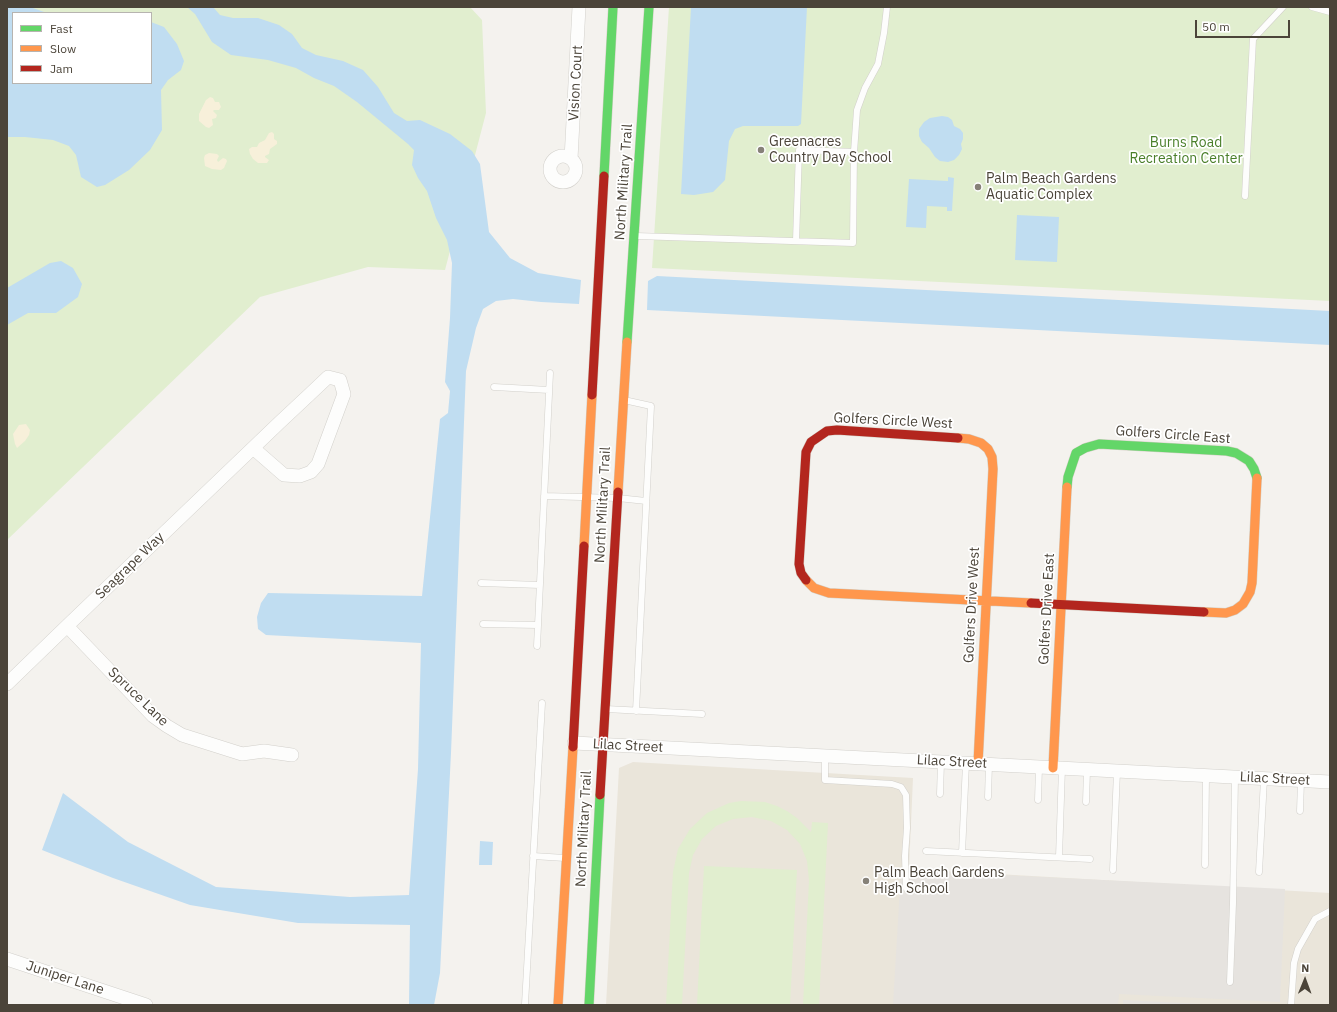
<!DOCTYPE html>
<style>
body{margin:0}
#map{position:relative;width:1337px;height:1012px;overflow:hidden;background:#f4f2ee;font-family:"IBM Plex Sans",sans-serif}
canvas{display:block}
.frame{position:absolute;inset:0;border:8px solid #4b4439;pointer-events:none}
.legend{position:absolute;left:12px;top:12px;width:140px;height:72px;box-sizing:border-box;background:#fff;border:1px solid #b7b4b0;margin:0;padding:5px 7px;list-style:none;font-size:12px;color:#4b4439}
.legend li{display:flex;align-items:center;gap:8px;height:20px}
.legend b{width:20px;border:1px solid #b7b4b0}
.north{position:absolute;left:1285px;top:960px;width:40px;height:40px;-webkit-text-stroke:3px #fff;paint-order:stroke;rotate:1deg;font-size:11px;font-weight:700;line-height:16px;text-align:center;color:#4b4439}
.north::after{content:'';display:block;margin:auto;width:14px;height:18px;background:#4b4439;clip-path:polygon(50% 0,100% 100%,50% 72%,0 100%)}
.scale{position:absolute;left:1195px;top:20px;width:95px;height:18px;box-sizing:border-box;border:2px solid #4b4439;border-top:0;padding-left:5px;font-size:12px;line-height:14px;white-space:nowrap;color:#4b4439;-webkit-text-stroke:3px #fff;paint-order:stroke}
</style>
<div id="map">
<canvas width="1337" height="1012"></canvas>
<div class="frame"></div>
<ul class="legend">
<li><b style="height:5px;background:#63d668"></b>Fast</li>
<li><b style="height:5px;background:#ff974d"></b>Slow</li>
<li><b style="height:5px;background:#b3261e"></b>Jam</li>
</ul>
<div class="north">N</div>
<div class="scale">50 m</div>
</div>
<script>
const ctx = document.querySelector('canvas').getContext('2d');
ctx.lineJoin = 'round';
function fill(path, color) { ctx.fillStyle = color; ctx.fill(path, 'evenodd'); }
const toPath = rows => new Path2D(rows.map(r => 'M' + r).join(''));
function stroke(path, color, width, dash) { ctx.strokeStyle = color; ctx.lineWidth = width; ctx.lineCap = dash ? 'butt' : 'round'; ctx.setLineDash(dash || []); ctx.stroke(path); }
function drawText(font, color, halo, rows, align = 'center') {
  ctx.font = font + ' "IBM Plex Sans",sans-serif'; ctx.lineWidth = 3.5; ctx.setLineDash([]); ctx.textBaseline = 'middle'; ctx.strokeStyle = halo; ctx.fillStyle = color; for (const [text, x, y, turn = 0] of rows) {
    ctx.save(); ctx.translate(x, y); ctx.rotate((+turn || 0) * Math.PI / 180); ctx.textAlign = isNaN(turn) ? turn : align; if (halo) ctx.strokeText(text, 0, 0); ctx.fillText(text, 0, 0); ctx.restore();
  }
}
const education = toPath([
 [633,762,913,778,909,869,1330,893,1330,1005,606,1005,619,768]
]);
const green = toPath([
 [7,7,470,7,482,20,486,113,445,270,368,267,260,297,7,540],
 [13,13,151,13,151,83,13,83],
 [669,7,1330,7,1330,301,652,268],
 [741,801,765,802,777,806,787,811,797,818,811,832,812,822,828,823,819,1005,803,1005,809,880,807,861,800,844,787,830,771,821,752,817,733,819,716,826,702,839,693,855,689,873,682,1005,666,1005,673,872,678,849,690,829,707,813,729,803],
 [704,866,797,870,790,1005,697,1005]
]);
const sand = toPath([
 [210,97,213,98,215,102,219,102,221,107,219,110,214,110,213,111,217,115,216,118,212,119,213,125,209,128,206,127,199,121,199,114,206,100],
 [272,132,274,134,274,139,277,141,277,144,270,149,269,154,265,156,265,157,269,160,267,163,258,163,253,159,250,154,249,149,252,147,257,147,259,143,265,140,269,133],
 [209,153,217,154,219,156,217,160,218,162,223,158,226,159,227,161,224,168,221,170,212,169,205,166,204,158,205,155],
 [26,424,30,430,29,435,25,441,17,448,15,444,13,434,19,425]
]);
const parking = toPath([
 [901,870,1285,889,1280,1002,1119,994,1118,1005,893,1005],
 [1123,1000,1222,1005,1123,1005]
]);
const water = toPath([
 [7,7,30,7,47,13,13,13,13,83,151,83,151,22,164,27,177,44,184,61,181,70,168,80,161,90,162,130,150,150,129,170,105,185,97,187,81,177,76,155,69,146,53,140,25,137,7,137],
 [187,7,213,7,220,15,233,18,258,18,279,25,292,34,302,48,316,55,343,61,363,70,378,87,394,113,407,121,420,120,450,134,472,151,480,164,489,232,510,258,538,273,581,280,579,304,541,302,513,299,496,301,483,309,476,328,466,371,451,753,440,973,434,1005,409,1005,410,925,298,923,190,905,113,878,42,850,63,793,128,842,216,887,350,897,409,895,418,769,421,643,266,635,258,629,257,617,261,603,268,593,422,596,440,419,448,413,450,391,445,382,450,318,452,263,447,240,436,218,427,191,418,178,412,165,414,150,408,144,357,102,334,86,314,78,296,68,268,60,231,55,212,42,195,14],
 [691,7,807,7,801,124,798,126,743,126,735,129,729,141,725,180,713,192,694,195,681,194],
 [942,116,948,117,952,120,954,126,960,129,963,133,963,139,961,144,962,149,959,155,954,160,948,162,940,161,935,157,929,148,922,142,919,136,919,129,924,122,930,118],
 [948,177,954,178,952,211,947,211,947,207,927,206,926,228,906,227,909,179,948,181],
 [1017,215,1059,217,1057,262,1015,260],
 [61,261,73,268,82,284,78,297,56,313,28,313,7,325,7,288,50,263],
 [657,276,1330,311,1330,345,647,310,648,281],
 [480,841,493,842,492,865,479,865]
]);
const lane = toPath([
 [1312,7,1330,12],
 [1245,196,1253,39,1283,7],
 [636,236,853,243,854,152,857,110,865,88,878,64,884,33,887,7],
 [796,241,799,150,854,152],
 [494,387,549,390],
 [624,400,651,406,636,711],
 [544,496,618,498,646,501],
 [481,583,540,585],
 [483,624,538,625],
 [537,646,550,373],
 [606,709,702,714],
 [825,756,825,780,892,784,901,787,906,795,907,828,905,856,906,888],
 [940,794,941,762],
 [988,797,989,764],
 [1038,800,1039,767],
 [1086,802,1087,770],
 [1300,811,1301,781],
 [926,851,1090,859],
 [962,853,966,763],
 [533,856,565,858],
 [1059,857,1062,768],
 [1205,865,1206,776],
 [1113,870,1117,771],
 [1259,872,1264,779],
 [1230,982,1233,903,1235,777],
 [525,1004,542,703],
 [1291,1005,1294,963,1298,949,1315,919,1330,911]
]);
const street = toPath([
 '550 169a13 13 0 1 1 26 0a13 13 0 1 1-26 0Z',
 [571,159,579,7],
 [67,626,153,716,167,726,182,735,242,754,264,751,292,755],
 [7,684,67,626,279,423,310,394,328,377,340,380,344,394,318,464,311,472,300,476,284,475,253,448],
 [574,743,1330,782],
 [7,959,146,1005]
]);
const fast = toPath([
 [604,176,613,7],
 [627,342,649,7],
 [1067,487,1068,477,1076,453,1085,448,1099,444,1227,451,1236,453,1249,461,1254,469,1257,478],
 [589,1005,600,795]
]);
const slow = toPath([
 [958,438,969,439,981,443,988,449,992,457,993,469,978,763],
 [618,492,627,342],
 [584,546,592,395],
 [806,580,814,588,829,593,1031,603],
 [1204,612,1226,613,1235,610,1243,604,1250,592,1252,583,1257,478],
 [1053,768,1067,487],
 [558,1005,573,747]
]);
const jam = toPath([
 [592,395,604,176],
 [806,580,801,573,799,564,806,452,811,442,827,431,837,430,958,438],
 [1031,603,1204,612],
 [573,747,584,546],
 [600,795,618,492]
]);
const markers = [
 [761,150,4,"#868178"],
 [978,187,4,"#868178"],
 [866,881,4,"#868178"]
];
const streetNames = [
 ["Vision Court",576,83,-87],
 ["North Military Trail",624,182,-86],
 ["Golfers Circle West",893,421,3],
 ["Golfers Circle East",1173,435,4],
 ["North Military Trail",603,505,-87],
 ["Seagrape Way",130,566,-44],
 ["Golfers Drive West",972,605,-87],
 ["Golfers Drive East",1047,609,-87],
 ["Spruce Lane",138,697,44],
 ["Lilac Street",628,746,3],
 ["Lilac Street",952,762,3],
 ["Lilac Street",1275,779,3],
 ["North Military Trail",584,829,-87],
 ["Juniper Lane",65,978,18]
];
const poiNames = [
 ["Greenacres",769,142],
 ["Country Day School",769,158],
 ["Palm Beach Gardens",986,179],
 ["Aquatic Complex",986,195],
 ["Palm Beach Gardens",874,873],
 ["High School",874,889]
];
const parkNames = [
 ["Burns Road",1186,143],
 ["Recreation Center",1186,159]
];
fill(education, '#eae5da');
fill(green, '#e1eecf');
fill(sand, '#f7f0da');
fill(parking, '#e6e3df');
fill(water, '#c0ddf1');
stroke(lane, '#d2d0cb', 7);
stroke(street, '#d2d0cb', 14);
stroke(fast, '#d3cfc5', 10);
stroke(slow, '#d3cfc5', 10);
stroke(jam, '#d3cfc5', 10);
stroke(lane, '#fdfdfc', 6);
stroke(street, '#fdfdfc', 13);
stroke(fast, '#63d668', 9);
stroke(slow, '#ff974d', 9);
stroke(jam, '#b3261e', 9);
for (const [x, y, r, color] of markers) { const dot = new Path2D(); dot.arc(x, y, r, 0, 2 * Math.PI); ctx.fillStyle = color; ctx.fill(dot); stroke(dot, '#fff', 1.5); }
drawText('14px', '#4b4439', '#fff', streetNames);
drawText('14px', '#4b4439', '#fff', poiNames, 'left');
drawText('14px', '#4a7f2a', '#fff', parkNames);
</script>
